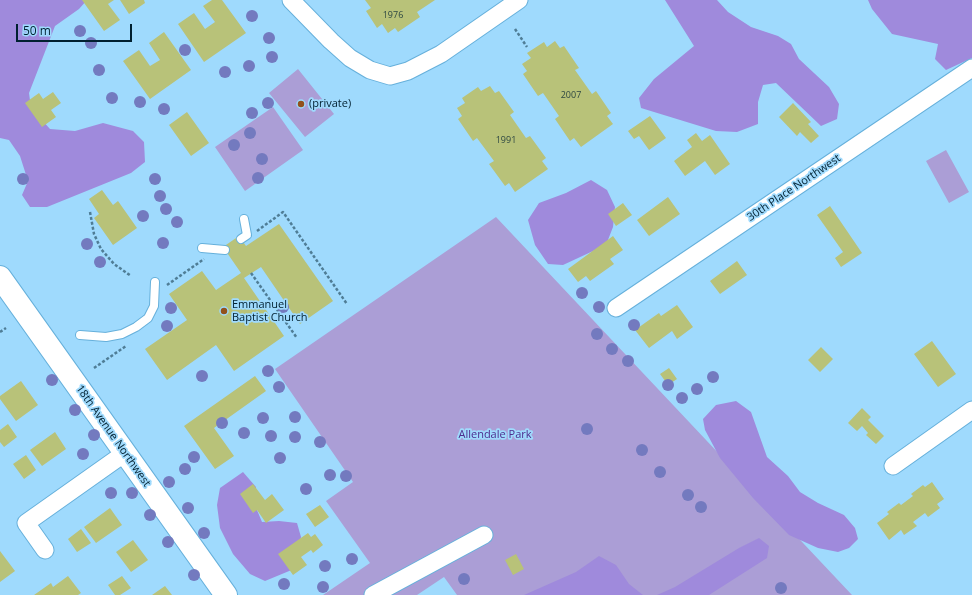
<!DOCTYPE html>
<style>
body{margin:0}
#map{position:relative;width:972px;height:595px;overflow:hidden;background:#9fdafd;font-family:"Open Sans",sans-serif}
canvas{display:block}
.scale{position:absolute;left:16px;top:24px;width:116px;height:18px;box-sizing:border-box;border:2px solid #002030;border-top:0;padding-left:5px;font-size:12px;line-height:14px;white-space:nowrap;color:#002030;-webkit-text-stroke:3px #9fdafd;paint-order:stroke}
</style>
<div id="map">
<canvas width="972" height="595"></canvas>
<div class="scale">50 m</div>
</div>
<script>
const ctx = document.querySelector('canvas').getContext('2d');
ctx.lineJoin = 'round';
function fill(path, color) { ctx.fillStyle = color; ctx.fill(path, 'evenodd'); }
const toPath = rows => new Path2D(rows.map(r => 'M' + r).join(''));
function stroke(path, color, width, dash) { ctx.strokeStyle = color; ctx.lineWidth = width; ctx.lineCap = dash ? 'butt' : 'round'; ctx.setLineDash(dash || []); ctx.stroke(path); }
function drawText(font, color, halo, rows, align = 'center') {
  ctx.font = font + ' "Open Sans",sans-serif'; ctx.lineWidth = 3.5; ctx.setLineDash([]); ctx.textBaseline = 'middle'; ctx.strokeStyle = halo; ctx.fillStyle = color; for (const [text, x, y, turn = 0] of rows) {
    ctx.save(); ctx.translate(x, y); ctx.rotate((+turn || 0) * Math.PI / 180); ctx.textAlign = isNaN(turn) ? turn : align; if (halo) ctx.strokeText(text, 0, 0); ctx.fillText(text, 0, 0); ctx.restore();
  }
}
const green = toPath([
 [298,69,334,114,305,137,269,93],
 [273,107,303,150,245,191,215,147],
 [946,150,969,192,949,203,926,161],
 [496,217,852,595,457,595,444,577,417,595,323,595,370,563,326,501,353,482,275,369]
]);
const forest = toPath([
 [0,0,87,0,79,9,55,26,29,93,31,108,50,129,75,131,103,123,133,131,144,142,145,162,131,173,47,207,30,207,22,195,28,181,20,156,9,140,0,138],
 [665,0,717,0,728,12,751,27,778,36,791,44,799,59,829,87,839,104,837,119,821,126,776,83,763,85,758,102,758,124,737,132,716,131,641,108,639,98,654,79,694,46],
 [868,0,972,0,972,58,946,70,935,59,938,44,892,34,872,9],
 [591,180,607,190,615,207,613,227,606,245,563,265,548,264,535,245,528,220,539,203,566,193],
 [736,401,751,412,767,457,788,476,800,492,818,503,844,515,855,528,858,539,849,548,838,552,818,548,789,535,753,498,720,458,705,430,703,419,716,405],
 [243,472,256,487,254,503,262,522,279,521,297,523,301,537,294,569,265,581,250,574,233,554,220,528,217,505,220,488],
 [759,538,769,546,767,558,709,595,657,595,675,587,739,548],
 [599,556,616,565,629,584,643,595,524,595,576,572]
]);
const building = toPath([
 [82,0,114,0,108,4,120,20,104,31],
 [120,0,144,0,145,3,129,14],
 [212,0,222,0,246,33,204,62,178,24,194,13,205,29,215,22,203,6],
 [365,0,435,0,417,12,420,17,398,32,395,28,388,33,382,24,377,28,366,11,371,8],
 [164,32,191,70,150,99,123,61,139,50,150,66,160,60,149,43],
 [555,41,560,48,564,46,579,68,575,70,592,94,596,91,611,113,607,116,613,124,581,147,574,138,570,141,555,119,559,116,543,93,538,96,523,74,527,71,522,64,531,58,527,53,544,42,547,47],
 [490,86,495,93,499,91,514,112,510,115,526,138,530,136,546,158,542,161,548,169,515,192,509,183,505,186,489,164,494,161,477,138,473,141,458,119,462,116,457,108,465,103,462,98,478,87,481,91],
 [53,92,61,103,51,110,56,117,42,127,25,103,39,93,43,99],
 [793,103,811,122,808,124,819,136,811,143,800,132,797,136,779,117],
 [187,112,209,143,191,156,169,125],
 [650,116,666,138,649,150,639,136,634,139,628,131],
 [696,133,702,141,710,135,730,164,715,175,705,161,685,176,674,161,692,147,687,140],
 [102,190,113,205,118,201,137,228,113,245,94,218,99,214,89,199],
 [668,197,680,214,649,236,637,220],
 [623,203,632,215,616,226,608,214],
 [830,206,862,253,841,267,835,258,843,252,817,215],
 [279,224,333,301,300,324,261,267,244,278,284,336,234,371,216,345,167,380,145,349,187,320,169,294,202,271,216,290,241,273,223,247,239,236,246,246],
 [613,236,623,250,610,259,614,264,590,281,586,276,578,282,568,269],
 [737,261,747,275,720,294,710,281],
 [677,305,693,327,677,339,672,331,649,348,635,330,659,313,661,316],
 [932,341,956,374,938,387,914,354],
 [821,347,833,359,820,372,808,360],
 [669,368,677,379,668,385,660,374],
 [255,376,266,391,214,428,234,456,215,469,184,426],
 [21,381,38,405,16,421,0,399,0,396],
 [862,408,871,417,868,420,884,436,876,444,866,435,868,433,862,426,857,431,848,423],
 [8,424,17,437,4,447,0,442,0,430],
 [55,432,66,449,42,466,30,450],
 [26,455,36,470,24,479,13,464],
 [932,482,944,499,937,504,940,508,928,517,925,513,913,522,917,526,904,535,901,530,889,540,877,523,889,514,887,512,899,503,901,505,913,496,911,494,923,485,925,487],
 [253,484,265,500,272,494,284,510,266,523,257,510,253,513,240,494],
 [320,505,329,517,315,527,306,514],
 [110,508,122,525,96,543,84,527],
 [81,529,91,543,77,552,68,539],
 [308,533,311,537,315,534,323,545,313,553,311,550,301,557,307,565,293,575,278,554],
 [133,540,148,560,131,572,116,552],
 [0,551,15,571,0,582],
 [516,554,524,569,513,575,505,560],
 [68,576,81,593,78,595,34,595,51,583,53,587],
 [122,576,131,588,120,595,115,595,108,585],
 [165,586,172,595,152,595]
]);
const path = toPath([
 [515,29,527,47],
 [90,212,94,234,101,249,114,264,131,276],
 [257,231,283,212,347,304],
 [251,273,297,338],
 [167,285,204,259],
 [0,332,6,328],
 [94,368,126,346]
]);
const lane = toPath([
 [241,239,247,235,244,219],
 [202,248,225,250],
 [80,335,106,337,122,334,136,327,148,318,154,306,155,282]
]);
const street = toPath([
 [291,0,331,41,350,58,370,70,390,76,408,71,441,54,519,0],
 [616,308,972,68],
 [893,466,972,410],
 [45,550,26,523,125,453],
 [373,595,484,535]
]);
const secondary = toPath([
 [0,277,226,595]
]);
const trees = [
 [252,16],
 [80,31],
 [269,38],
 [91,43],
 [185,50],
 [272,57],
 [249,66],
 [99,70],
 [225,72],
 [112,98],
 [140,102],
 [268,103],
 [164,109],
 [252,113],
 [250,133],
 [234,145],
 [262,159],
 [258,178],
 [23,179],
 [155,179],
 [160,196],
 [166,209],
 [143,216],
 [177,222],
 [163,243],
 [87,244],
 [100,262],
 [582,293],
 [283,307],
 [599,307],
 [171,308],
 [634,325],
 [167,326],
 [597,334],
 [612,349],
 [628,361],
 [268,371],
 [202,376],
 [713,377],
 [52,380],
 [668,385],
 [279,387],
 [697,389],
 [682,398],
 [75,410],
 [295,417],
 [263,418],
 [222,423],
 [587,429],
 [244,433],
 [94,435],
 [271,436],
 [295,437],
 [320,442],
 [642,450],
 [83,454],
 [194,457],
 [280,458],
 [185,469],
 [660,472],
 [330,475],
 [346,476],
 [169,482],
 [306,489],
 [111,493],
 [132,493],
 [688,495],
 [701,507],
 [188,508],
 [150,515],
 [204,533],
 [168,542],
 [352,559],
 [325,566],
 [194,575],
 [464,579],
 [284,584],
 [323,587],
 [781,588]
];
const markers = [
 [301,104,4,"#92511c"],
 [224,311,4,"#92511c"]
];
const numberNames = [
 ["1976",393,15],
 ["2007",571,95],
 ["1991",506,140]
];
const poiNames = [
 ["(private)",309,104],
 ["Emmanuel",232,305],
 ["Baptist Church",232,318]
];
const streetNames = [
 ["30th Place Northwest",794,188,-34],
 ["18th Avenue Northwest",113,436,55]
];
const parkNames = [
 ["Allendale Park",495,435]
];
fill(green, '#ab9ed6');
fill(forest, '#9f8adc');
fill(building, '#b8c279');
stroke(lane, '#66b0db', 10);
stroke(street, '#66b0db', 19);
stroke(secondary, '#66b0db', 24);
stroke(path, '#4f7d96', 2.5, [3, 2]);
stroke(lane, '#fff', 8);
stroke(street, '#fff', 17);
stroke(secondary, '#fff', 22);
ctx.fillStyle = '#737abf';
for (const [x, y] of trees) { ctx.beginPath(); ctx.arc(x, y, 6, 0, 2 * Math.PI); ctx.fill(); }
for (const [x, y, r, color] of markers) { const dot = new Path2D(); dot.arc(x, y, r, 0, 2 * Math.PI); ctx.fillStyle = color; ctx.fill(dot); stroke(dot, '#9fdafd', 1.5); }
drawText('9px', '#2e4842', null, numberNames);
drawText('11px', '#002030', '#9fdafd', poiNames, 'left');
drawText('11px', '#002030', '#9fdafd', streetNames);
drawText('11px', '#4f2c8c', '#9fdafd', parkNames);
</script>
